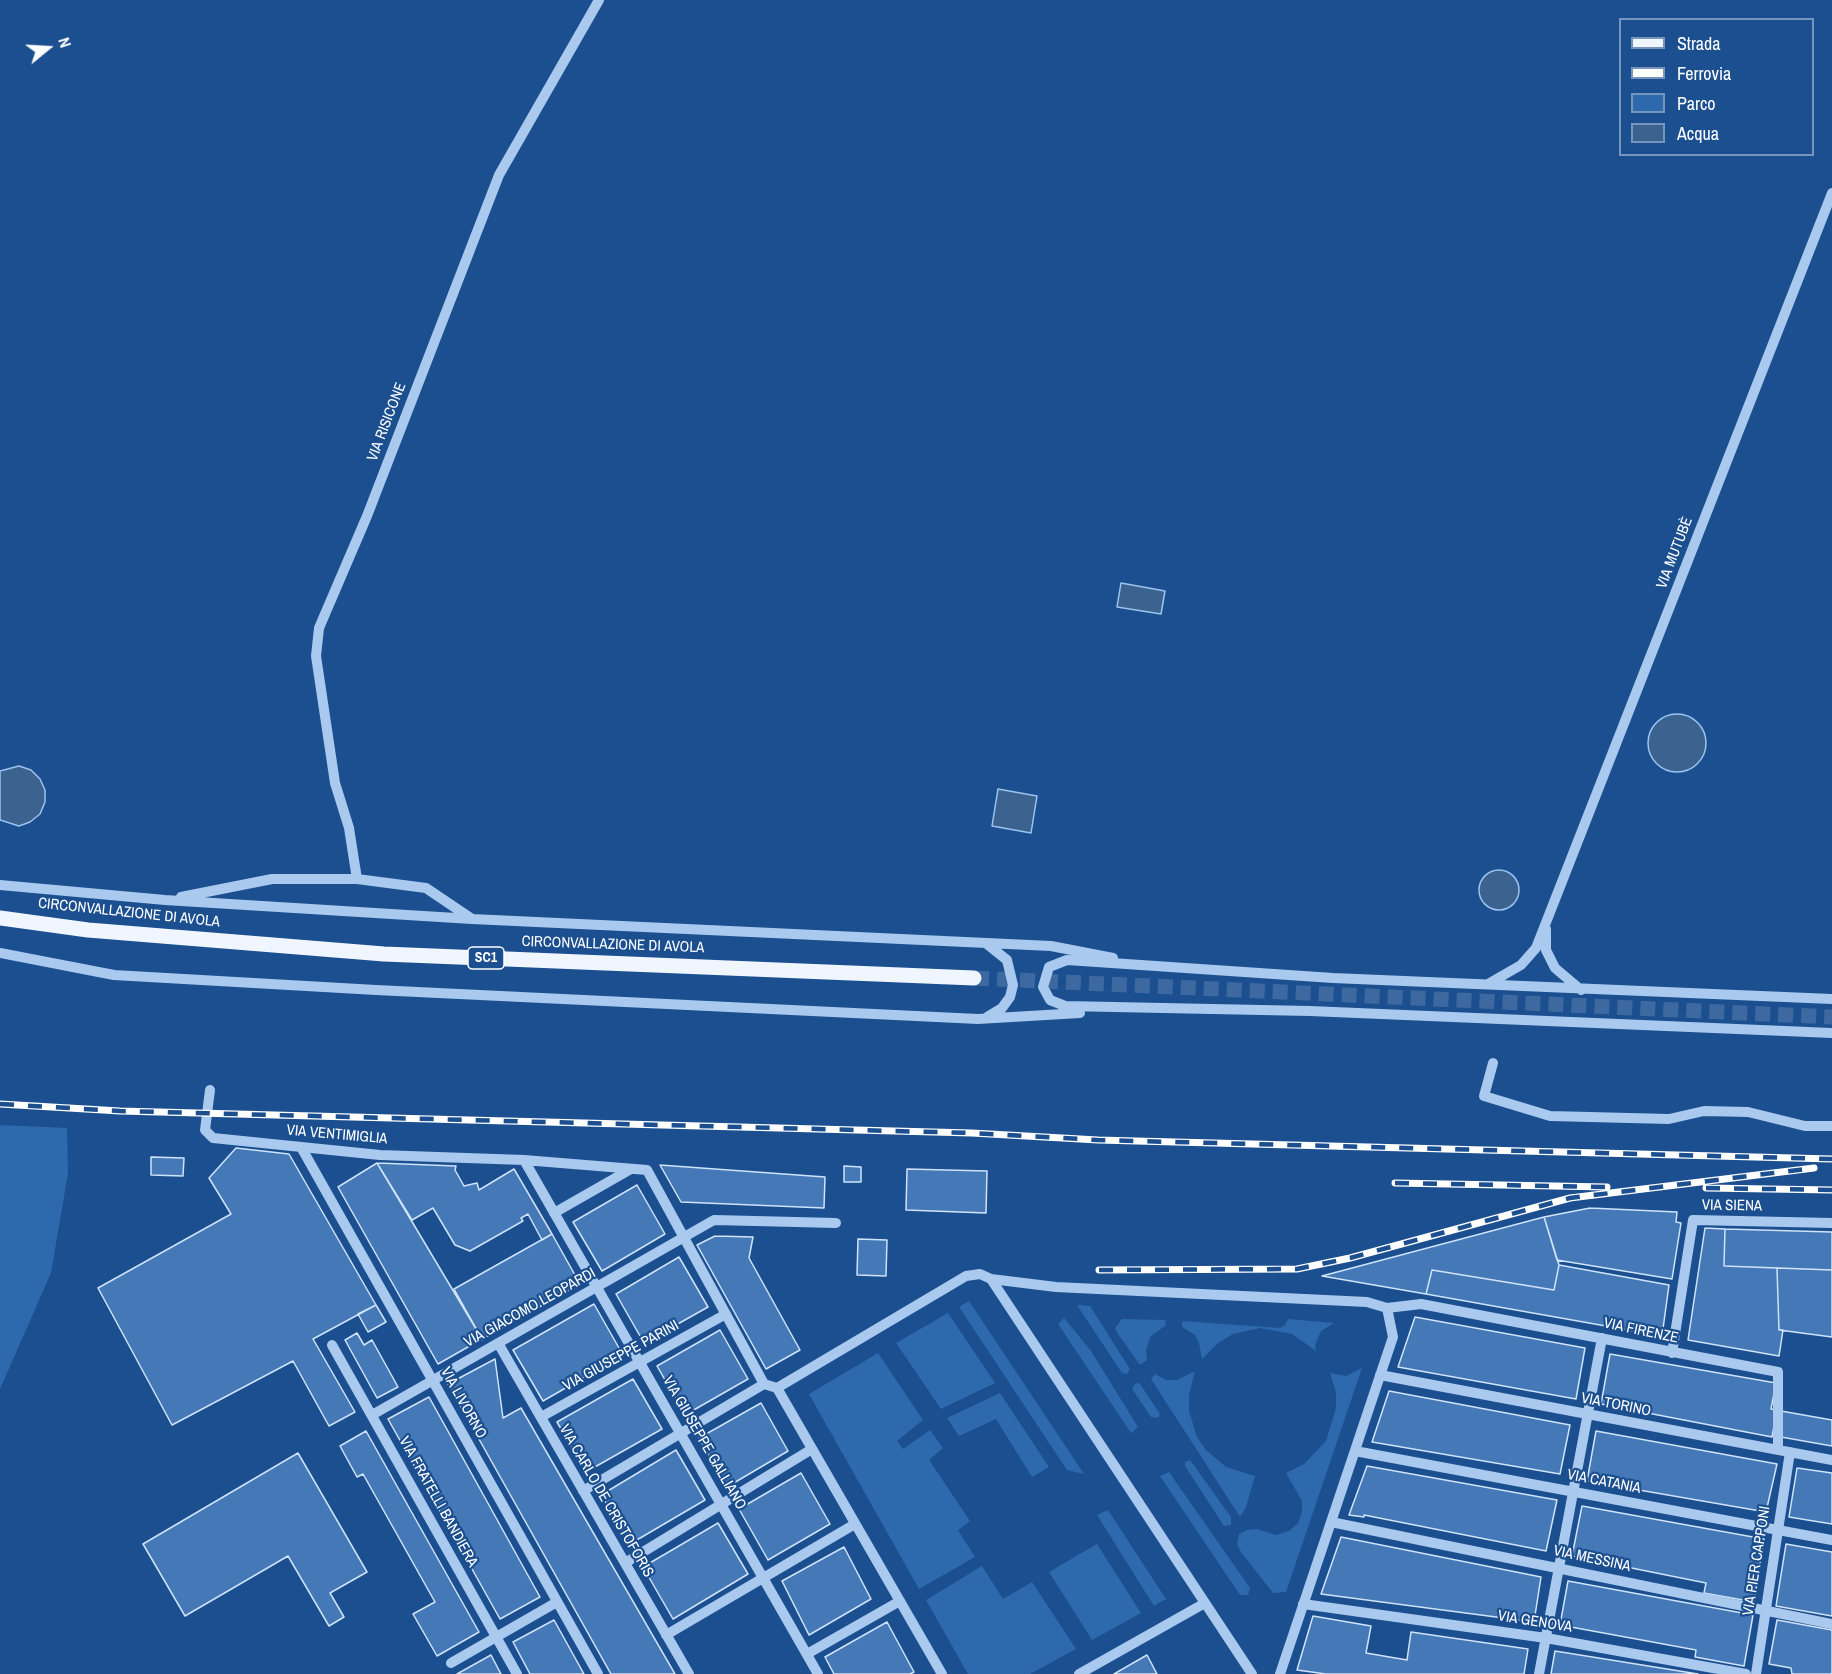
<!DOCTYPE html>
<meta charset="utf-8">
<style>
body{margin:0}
#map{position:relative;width:1832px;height:1674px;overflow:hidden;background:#1b4f8f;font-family:"Archivo Narrow",sans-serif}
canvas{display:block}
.legend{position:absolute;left:1619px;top:18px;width:195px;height:138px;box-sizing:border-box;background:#1b4f8f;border:2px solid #7695bc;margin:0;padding:8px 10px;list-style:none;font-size:18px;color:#fff}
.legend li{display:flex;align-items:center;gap:12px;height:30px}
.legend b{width:30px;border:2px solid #7695bc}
.north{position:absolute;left:18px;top:18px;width:60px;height:60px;-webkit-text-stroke:4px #1b4f8f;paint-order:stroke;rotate:72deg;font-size:16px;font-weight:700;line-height:24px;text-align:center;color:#fff}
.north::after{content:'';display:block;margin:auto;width:21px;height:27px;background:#fff;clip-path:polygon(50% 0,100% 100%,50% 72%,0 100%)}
</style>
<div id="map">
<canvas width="1832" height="1674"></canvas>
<ul class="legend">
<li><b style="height:8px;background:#f0f6ff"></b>Strada</li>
<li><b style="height:8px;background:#fff"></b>Ferrovia</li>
<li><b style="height:16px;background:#2e69ad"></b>Parco</li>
<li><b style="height:16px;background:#3c6290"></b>Acqua</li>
</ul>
<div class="north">N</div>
</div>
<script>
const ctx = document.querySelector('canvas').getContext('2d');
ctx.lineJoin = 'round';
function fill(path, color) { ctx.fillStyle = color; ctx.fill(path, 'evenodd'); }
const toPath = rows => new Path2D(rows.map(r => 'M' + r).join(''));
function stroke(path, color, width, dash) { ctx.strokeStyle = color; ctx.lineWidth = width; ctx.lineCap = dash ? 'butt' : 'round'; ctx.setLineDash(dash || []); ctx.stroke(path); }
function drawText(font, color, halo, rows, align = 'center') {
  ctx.font = font + ' "Archivo Narrow",sans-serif'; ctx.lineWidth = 4.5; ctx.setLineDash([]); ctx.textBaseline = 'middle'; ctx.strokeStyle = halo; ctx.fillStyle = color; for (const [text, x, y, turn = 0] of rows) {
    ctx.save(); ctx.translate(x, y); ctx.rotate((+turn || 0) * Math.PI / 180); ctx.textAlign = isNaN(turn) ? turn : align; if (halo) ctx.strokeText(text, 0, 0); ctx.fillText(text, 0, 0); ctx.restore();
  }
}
const green = toPath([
 [0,1125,67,1128,68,1173,51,1273,0,1389],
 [969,1301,1084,1474,1067,1470,959,1307],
 [1077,1305,1090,1306,1130,1369,1127,1374,1122,1373],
 [948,1313,995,1383,941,1409,896,1343],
 [1064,1318,1091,1351,1138,1427,1131,1433,1058,1324],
 [1122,1319,1165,1320,1166,1325,1150,1337,1146,1351,1147,1360,1140,1365,1118,1334,1115,1328],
 [1288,1319,1334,1323,1321,1331,1315,1345,1316,1351,1292,1334,1260,1328,1233,1334,1218,1343,1202,1359,1199,1343,1195,1335,1182,1327,1182,1321,1280,1328,1285,1325],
 [878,1353,923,1420,897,1441,903,1449,930,1430,943,1448,929,1460,970,1521,958,1530,975,1557,919,1589,809,1394],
 [1362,1368,1286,1592,1273,1593,1241,1552,1237,1544,1239,1534,1247,1530,1257,1529,1276,1535,1289,1531,1298,1523,1302,1512,1302,1501,1286,1473,1304,1464,1326,1441,1336,1408,1336,1392,1330,1373,1346,1376],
 [1195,1371,1189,1395,1189,1411,1197,1437,1206,1450,1226,1467,1255,1476,1246,1507,1240,1517,1151,1379,1155,1374,1166,1380,1177,1380],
 [1136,1383,1140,1384,1160,1414,1158,1418,1151,1417,1132,1389],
 [1000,1393,1049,1467,1032,1477,996,1419,959,1436,947,1418],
 [1190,1460,1231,1517,1231,1525,1224,1526,1185,1466,1185,1462],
 [1169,1472,1250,1588,1248,1595,1240,1595,1160,1476],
 [1108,1510,1166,1599,1154,1606,1097,1515],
 [1097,1544,1141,1613,1092,1640,1049,1572],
 [982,1566,1003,1599,1032,1582,1076,1649,1030,1674,968,1674,926,1600]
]);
const water = toPath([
 [1121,583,1165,591,1161,614,1117,607,1121,583],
 '1648 743a29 29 0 1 1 58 0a29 29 0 1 1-58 0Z',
 [19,766,31,770,40,779,45,790,45,802,40,814,30,822,19,826,0,820,0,771,19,766],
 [998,789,1037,796,1031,833,992,826,998,789],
 '1479 890a20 20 0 1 1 40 0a20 20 0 1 1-40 0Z'
]);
const building = toPath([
 [236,1148,289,1154,376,1305,313,1339,355,1412,329,1426,293,1361,172,1425,98,1288,231,1214,209,1178,236,1148],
 [151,1157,184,1158,183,1176,151,1175,151,1157],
 [377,1163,456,1166,455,1170,464,1186,477,1183,479,1190,514,1169,552,1234,542,1240,528,1214,521,1218,523,1221,470,1251,455,1245,433,1208,412,1220,377,1163],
 [377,1163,482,1339,438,1364,338,1187,377,1163],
 [660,1165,825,1177,824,1208,681,1202,660,1165],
 [844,1166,861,1167,861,1182,844,1182,844,1166],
 [907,1169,987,1171,986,1213,906,1210,907,1169],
 [637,1185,665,1234,602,1271,573,1222,637,1185],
 [1590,1208,1677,1212,1676,1222,1681,1223,1672,1279,1557,1260,1544,1217,1590,1208],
 [1544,1217,1559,1265,1554,1290,1432,1270,1426,1294,1322,1276,1544,1217],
 [1705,1228,1725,1229,1724,1266,1777,1268,1779,1330,1783,1330,1779,1356,1688,1340,1705,1228],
 [1725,1229,1832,1232,1832,1270,1724,1266,1725,1229],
 [552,1234,580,1284,482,1339,454,1289,552,1234],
 [715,1236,753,1237,749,1258,800,1350,766,1369,697,1245,715,1236],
 [858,1239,887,1240,886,1276,857,1275,858,1239],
 [679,1257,708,1307,644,1343,616,1294,679,1257],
 [1559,1265,1669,1285,1662,1336,1426,1294,1432,1270,1554,1290,1559,1265],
 [1777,1268,1832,1270,1832,1337,1779,1330,1777,1268],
 [594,1304,623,1355,543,1401,513,1350,594,1304],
 [376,1305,386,1322,368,1332,358,1314,376,1305],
 [1415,1317,1585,1348,1576,1399,1398,1367,1415,1317],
 [720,1330,748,1379,685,1415,657,1366,720,1330],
 [357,1333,364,1345,372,1340,398,1387,377,1398,345,1340,357,1333],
 [1610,1354,1776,1383,1771,1409,1777,1410,1772,1437,1601,1404,1610,1354],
 [495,1359,503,1418,521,1408,675,1674,611,1674,448,1384,495,1359],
 [633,1379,662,1429,586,1472,557,1422,633,1379],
 [1389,1391,1570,1425,1560,1474,1372,1442,1389,1391],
 [429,1397,540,1597,500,1619,388,1419,429,1397],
 [761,1403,788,1451,727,1487,699,1438,761,1403],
 [1781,1411,1832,1420,1832,1446,1781,1437,1781,1411],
 [366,1431,479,1632,437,1656,413,1614,435,1602,363,1474,357,1477,340,1446,366,1431],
 [1596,1431,1777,1464,1766,1512,1587,1481,1596,1431],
 [676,1450,705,1500,630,1544,601,1495,676,1450],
 [298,1453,367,1572,330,1593,344,1617,329,1626,288,1556,185,1616,143,1544,298,1453],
 [1367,1466,1557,1500,1546,1551,1364,1515,1364,1517,1349,1515,1367,1466],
 [1797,1468,1832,1473,1832,1524,1789,1517,1797,1468],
 [801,1473,830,1524,768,1560,739,1509,801,1473],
 [1582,1506,1764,1539,1754,1602,1704,1593,1706,1583,1572,1556,1582,1506],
 [718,1523,748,1574,673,1619,643,1567,718,1523],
 [1341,1537,1541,1577,1534,1622,1321,1594,1341,1537],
 [1786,1544,1832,1552,1832,1616,1776,1606,1786,1544],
 [844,1547,871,1599,809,1635,782,1581,844,1547],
 [1568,1581,1753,1615,1744,1666,1695,1657,1696,1650,1560,1625,1568,1581],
 [1313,1616,1371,1626,1366,1653,1407,1660,1411,1632,1528,1649,1524,1674,1326,1674,1297,1670,1313,1616],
 [554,1620,584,1674,530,1674,513,1642,554,1620],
 [1777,1620,1832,1630,1832,1674,1792,1674,1791,1668,1769,1664,1777,1620],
 [887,1622,914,1672,910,1674,834,1674,825,1657,887,1622],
 [1555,1651,1698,1674,1551,1674,1555,1651],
 [491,1655,501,1674,457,1674,491,1655],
 [1147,1655,1157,1674,1114,1674,1147,1655]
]);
const majorTunnel = toPath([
 [974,978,1832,1017]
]);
const minor = toPath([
 [357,879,349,828,335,783,316,656,319,628,367,516,499,175,599,0],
 [0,885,165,900,472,919,1051,946,1113,958],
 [181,897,272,879,357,879,426,888,472,919],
 [1546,929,1546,950,1555,968,1581,990],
 [0,953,114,975,376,990,978,1019,1080,1013],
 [1488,984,1521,965,1536,948,1832,193],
 [1832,999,1333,978,1067,960,1049,967,1043,987,1050,1000,1065,1006,1310,1011,1832,1033],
 [987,1017,1002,1008,1010,997,1013,985,1007,960,987,944],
 [1493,1063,1484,1096,1550,1116,1669,1119,1704,1111,1748,1112,1805,1126,1832,1126],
 [210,1090,205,1130,213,1138,380,1155,524,1160,647,1170,764,1384],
 [301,1147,598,1674],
 [524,1160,818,1674],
 [554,1213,631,1169],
 [991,1279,1252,1674],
 [498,1343,689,1674],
 [332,1345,517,1674],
 [1672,1353,1693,1220,1832,1223],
 [1380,1375,1832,1460],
 [777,1388,966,1276,980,1274,991,1279,1056,1287,1367,1302,1387,1308,1421,1304,1778,1372,1778,1450],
 [372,1415,714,1220,836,1223],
 [541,1417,726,1314],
 [1355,1451,1832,1540],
 [583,1491,764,1384,777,1388,942,1674],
 [1331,1522,1832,1624],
 [625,1563,812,1449],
 [1303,1604,1546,1638,1746,1674],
 [666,1635,855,1524],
 [807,1654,900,1601],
 [451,1663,557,1602],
 [1079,1674,1205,1603],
 [1280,1674,1393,1337,1387,1308],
 [1539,1674,1602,1338],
 [1756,1674,1790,1452]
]);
const major = toPath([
 [0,918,88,930,384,954,974,978]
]);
const rail = toPath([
 [0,1104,120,1111,972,1133,1098,1140,1832,1159],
 [1395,1183,1607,1187],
 [1706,1188,1832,1190],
 [1099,1270,1297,1269,1350,1258,1570,1198,1814,1168]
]);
const shields = [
 [486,958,36]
];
const shieldNames = [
 ["SC1",486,958]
];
const streetNames = [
 ["VIA RISICONE",387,422,-69],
 ["VIA MUTUBÈ",1675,553,-69],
 ["CIRCONVALLAZIONE DI AVOLA",129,913,6],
 ["CIRCONVALLAZIONE DI AVOLA",613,945,2],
 ["VIA VENTIMIGLIA",337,1135,5],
 ["VIA SIENA",1732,1206,1],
 ["VIA GIACOMO LEOPARDI",530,1308,-29],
 ["VIA FIRENZE",1641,1331,12],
 ["VIA GIUSEPPE PARINI",621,1356,-29],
 ["VIA LIVORNO",463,1403,61],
 ["VIA TORINO",1616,1405,11],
 ["VIA GIUSEPPE GALLIANO",704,1443,60],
 ["VIA CATANIA",1604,1482,11],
 ["VIA CARLO DE CRISTOFORIS",606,1501,60],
 ["VIA FRATELLI BANDIERA",438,1502,61],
 ["VIA MESSINA",1592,1559,12],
 ["VIA PIER CAPPONI",1757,1561,-81],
 ["VIA GENOVA",1535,1622,9]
];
fill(green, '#2e69ad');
fill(water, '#3c6290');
stroke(water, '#9cc4f0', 1.5);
fill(building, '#4478b7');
stroke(building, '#cfe3fa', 1.5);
stroke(majorTunnel, '#3d69a0', 15, [15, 8]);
stroke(minor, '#a9c9ee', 10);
stroke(major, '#f0f6ff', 15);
stroke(rail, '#fff', 7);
stroke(rail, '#1b4f8f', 4.5, [14]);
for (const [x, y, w] of shields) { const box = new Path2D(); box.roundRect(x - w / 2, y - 11, w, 22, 4.5); ctx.fillStyle = '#1b4f8f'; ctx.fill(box); stroke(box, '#fff', 1.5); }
drawText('bold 14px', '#fff', null, shieldNames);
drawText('15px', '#fff', '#1b4f8f', streetNames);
</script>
